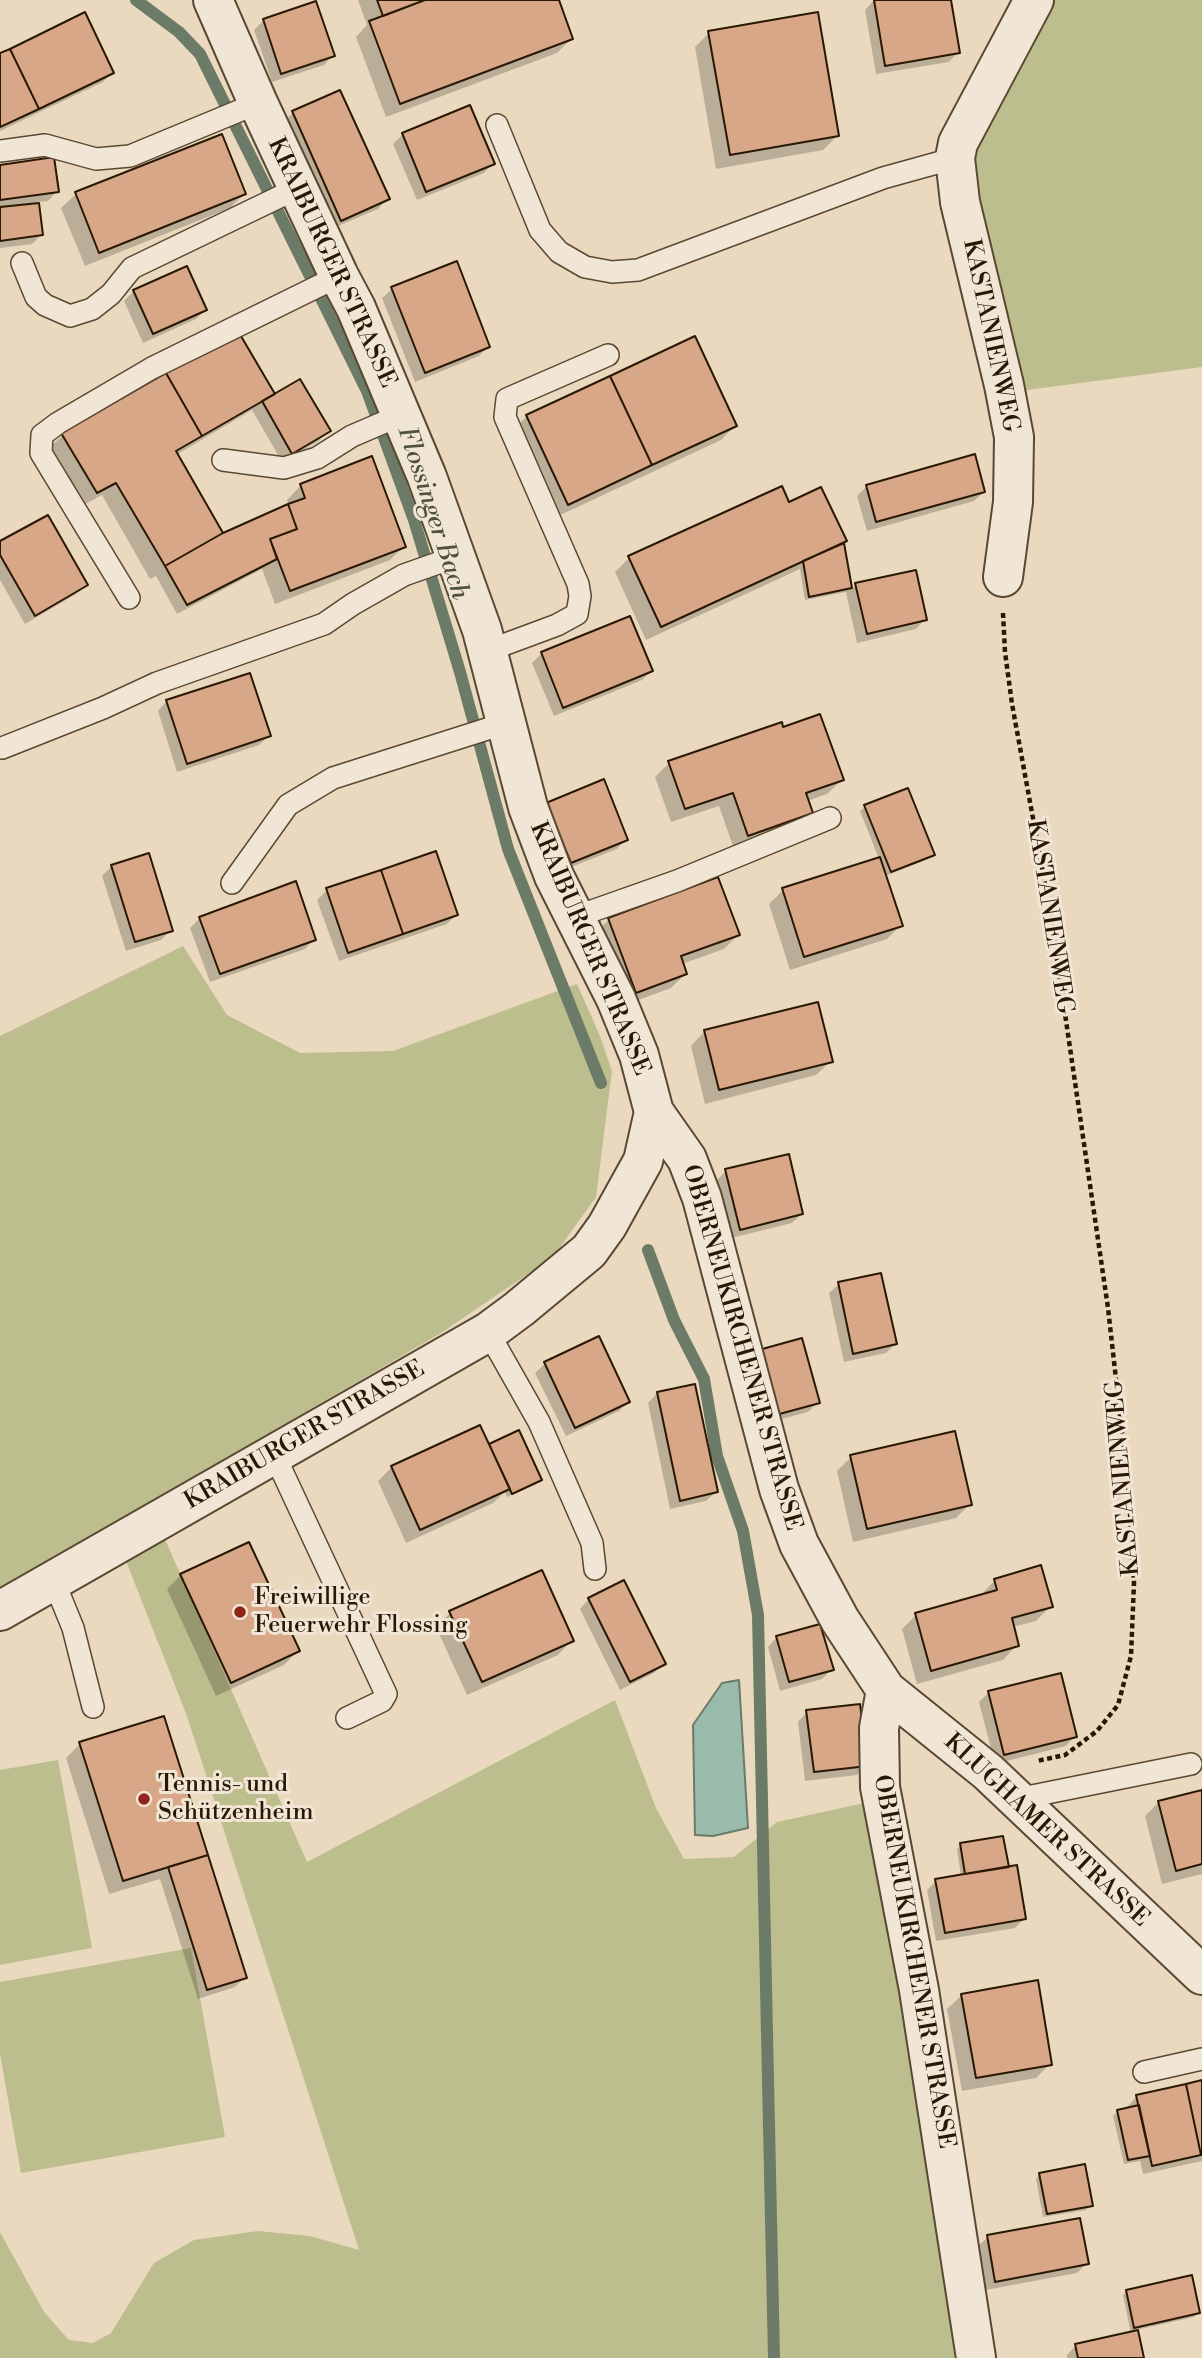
<!DOCTYPE html>
<meta charset="utf-8">
<style>
body{margin:0}
canvas{display:block;background:#ead9be}
</style>
<canvas width="1202" height="2358"></canvas>
<script>
const context = document.querySelector('canvas').getContext('2d');
context.lineJoin = 'round';
function paint(path, color) {
  context.fillStyle = color;
  context.fill(path, 'evenodd');
}
function toPath(rows) {
  const path = new Path2D();
  for (const r of rows) {
    path.moveTo(r[0], r[1]);
    for (let i = 2; i < r.length; i += 2) path.lineTo(r[i], r[i + 1]);
  }
  return path;
}
function trace(path, color, width, dash) {
  context.strokeStyle = color;
  context.lineWidth = width;
  context.lineCap = dash ? 'butt' : 'round';
  context.setLineDash(dash || []);
  context.stroke(path);
}
function drawText(font, color, halo, rows, align = 'center') {
  context.font = font + ' "Libre Bodoni",serif';
  context.lineWidth = 6;
  context.setLineDash([]);
  context.textBaseline = 'middle';
  context.strokeStyle = halo;
  context.fillStyle = color;
  for (const [text, x, y, turn = 0] of rows) {
    context.save();
    context.translate(x, y);
    context.rotate((+turn || 0) * Math.PI / 180);
    context.textAlign = isNaN(turn) ? turn : align;
    if (halo) context.strokeText(text, 0, 0);
    context.fillText(text, 0, 0);
    context.restore();
  }
}
const green = toPath([
 [1046,0,1202,0,1202,367,1019,391,967,153],
 [183,946,227,1015,300,1053,393,1051,577,984,600,1036,612,1071,596,1197,553,1257,441,1333,21,1578,0,1588,0,1036],
 [164,1537,307,1862,615,1700,656,1808,684,1859,734,1857,777,1822,869,1802,958,2358,0,2358,0,2232,44,2312,69,2340,93,2343,111,2333,154,2263,194,2240,258,2231,310,2236,359,2250,187,1716,124,1556],
 [58,1760,92,1948,0,1965,0,1770],
 [191,1948,225,2137,21,2173,0,2054,0,1982]
]);
const water = toPath([
 [739,1680,748,1828,713,1836,695,1835,693,1725,722,1683,739,1680]
]);
const shadow = toPath([
 [358,0,557,0,571,39,557,53,386,117,356,37,367,25],
 [874,0,950,0,958,52,949,62,876,74,865,10],
 [264,20,333,55,324,65,272,82,254,30],
 [709,33,837,136,823,150,716,169,695,47],
 [0,55,112,73,103,82,0,131],
 [340,92,387,199,378,209,331,229,283,122,293,113],
 [403,134,493,163,484,173,417,200,393,144],
 [221,136,244,194,230,208,85,266,61,208,76,194],
 [0,166,57,191,48,201,37,202,41,235,32,244,0,248],
 [392,289,488,347,479,356,415,382,382,298],
 [134,291,205,310,196,319,143,343,124,301],
 [274,396,328,431,319,441,282,462,252,410,176,455,223,535,289,506,287,500,301,485,404,546,390,560,275,604,262,569,177,614,156,576,150,579,102,495,82,506,48,449,63,435],
 [527,416,735,426,721,440,554,518,513,430],
 [867,486,984,492,974,501,867,531,857,496],
 [788,504,845,541,842,543,851,590,856,585,925,619,916,629,857,643,846,592,805,600,800,569,646,640,615,572,629,558],
 [0,543,86,585,76,594,25,624,0,580],
 [542,653,651,671,642,680,554,716,532,663],
 [167,701,269,736,259,745,177,772,158,711],
 [782,729,842,780,827,794,807,801,811,813,797,827,734,849,719,806,671,822,655,777,669,763],
 [907,790,933,855,928,859,885,876,901,925,887,939,790,970,769,904,783,890,879,859,860,811,865,807],
 [537,814,626,839,617,849,561,871],
 [112,866,171,930,161,940,126,951,102,876],
 [327,890,456,915,447,924,339,961,317,900],
 [200,918,314,939,305,949,210,982,190,928],
 [609,919,738,935,724,949,682,964,685,974,671,988,622,1006,595,934],
 [705,1031,831,1061,816,1075,705,1104,691,1046],
 [726,1171,802,1214,792,1223,731,1238,717,1180],
 [839,1284,895,1344,886,1353,844,1362,829,1293],
 [746,1362,818,1402,808,1412,763,1424],
 [545,1364,628,1402,619,1411,566,1436,535,1373],
 [657,1393,716,1492,706,1501,670,1509,648,1403],
 [518,1432,540,1479,536,1484,507,1497,505,1492,493,1503,406,1543,378,1481,392,1467,488,1446],
 [851,1457,970,1504,956,1518,853,1542,837,1471],
 [181,1575,298,1651,284,1665,216,1696,167,1589],
 [995,1580,1051,1606,1036,1621,1012,1627,1017,1645,1003,1660,917,1684,902,1629,916,1615,981,1597,981,1595],
 [589,1599,664,1663,654,1673,620,1690,580,1609],
 [450,1613,572,1640,558,1655,467,1695,436,1627],
 [777,1637,832,1669,822,1679,780,1691,768,1647],
 [988,1693,1075,1736,1066,1746,995,1764,979,1702],
 [807,1712,866,1765,857,1775,805,1781,798,1722],
 [163,1718,245,1977,235,1987,198,1999,160,1879,109,1894,66,1758,80,1744],
 [1202,1791,1202,1874,1162,1884,1145,1816,1159,1802],
 [961,1845,1007,1869,1024,1919,1015,1928,936,1941,927,1890,936,1881,961,1877,957,1849],
 [962,1995,1050,2064,1036,2078,962,2091,947,2009],
 [1202,2082,1202,2161,1143,2174,1140,2161,1124,2164,1113,2116,1117,2112,1128,2109,1128,2106,1137,2096],
 [1040,2174,1091,2205,1086,2210,1043,2217,1036,2179],
 [988,2237,1087,2263,1077,2273,986,2290,978,2246],
 [1127,2291,1198,2313,1194,2317,1136,2330,1142,2358,1067,2358,1067,2355,1076,2345,1131,2334,1123,2295]
]);
const stream = toPath([
 [136,0,179,32,200,54,367,391,414,520,460,672,508,849,601,1083],
 [648,1250,674,1320,704,1379,717,1456,743,1531,758,1615,774,2358]
]);
const building = toPath([
 [377,0,425,0,383,16,377,0],
 [425,0,559,0,573,39,400,104,369,21,425,0],
 [874,0,951,0,960,53,885,66,874,0],
 [316,1,335,56,281,74,263,19,316,1],
 [85,12,114,73,39,109,10,49,85,12],
 [818,12,839,136,730,155,708,31,818,12],
 [10,49,39,109,0,127,0,53,10,49],
 [340,90,390,199,341,221,292,111,340,90],
 [470,105,495,164,426,192,402,133,470,105],
 [222,134,246,194,99,253,75,192,222,134],
 [54,157,59,192,0,200,0,165,54,157],
 [39,203,43,235,0,241,0,207,39,203],
 [457,261,490,347,425,373,391,287,457,261],
 [187,266,207,310,153,334,133,290,187,266],
 [238,331,275,394,202,436,166,373,238,331],
 [695,336,737,426,652,465,610,376,695,336],
 [166,373,202,436,176,451,223,533,165,566,116,483,97,493,61,433,166,373],
 [610,376,652,465,568,505,526,415,610,376],
 [300,379,331,431,292,454,262,401,300,379],
 [975,454,985,492,876,522,866,485,975,454],
 [372,456,406,547,290,591,270,539,297,529,288,504,305,498,300,484,372,456],
 [782,486,789,502,821,487,847,541,661,627,628,556,782,486],
 [288,504,297,529,270,539,277,559,187,605,165,566,223,533,288,504],
 [48,515,88,585,35,616,0,555,0,541,48,515],
 [844,543,852,588,809,597,803,561,844,543],
 [916,570,927,620,867,634,855,583,916,570],
 [630,616,653,671,563,708,541,652,630,616],
 [250,673,271,736,187,764,166,700,250,673],
 [820,714,844,780,806,793,813,813,748,836,733,793,685,809,668,761,782,722,783,727,820,714],
 [604,779,628,840,571,863,546,803,604,779],
 [908,788,935,855,891,872,864,805,908,788],
 [436,851,458,915,403,934,381,870,436,851],
 [149,853,173,931,135,942,111,865,149,853],
 [880,857,903,926,804,957,782,888,880,857],
 [381,870,403,934,348,953,326,888,381,870],
 [718,877,740,935,681,956,687,974,636,993,608,918,718,877],
 [296,881,316,940,220,974,199,917,296,881],
 [818,1002,833,1062,719,1090,704,1030,818,1002],
 [789,1154,803,1214,740,1230,725,1169,789,1154],
 [881,1273,897,1344,853,1354,838,1282,881,1273],
 [599,1336,630,1402,575,1428,544,1362,599,1336],
 [802,1338,820,1403,772,1416,755,1351,802,1338],
 [695,1384,718,1492,680,1501,657,1392,695,1384],
 [480,1425,510,1489,420,1530,391,1466,480,1425],
 [519,1430,542,1480,512,1494,489,1444,519,1430],
 [955,1431,972,1505,867,1529,850,1455,955,1431],
 [249,1542,300,1651,231,1683,180,1574,249,1542],
 [1041,1565,1053,1607,1012,1618,1019,1646,931,1671,915,1613,997,1590,994,1579,1041,1565],
 [542,1570,574,1641,482,1682,449,1611,542,1570],
 [624,1580,666,1664,630,1682,588,1598,624,1580],
 [820,1624,834,1670,789,1682,776,1636,820,1624],
 [1061,1673,1077,1737,1004,1755,988,1691,1061,1673],
 [860,1704,868,1766,814,1772,806,1710,860,1704],
 [164,1716,208,1855,123,1881,79,1742,164,1716],
 [1202,1790,1202,1864,1176,1871,1158,1801,1202,1790],
 [1003,1836,1009,1867,965,1874,960,1843,1003,1836],
 [208,1855,247,1978,207,1990,168,1867,208,1855],
 [1017,1865,1026,1919,945,1933,935,1879,1017,1865],
 [1038,1980,1052,2065,976,2078,961,1994,1038,1980],
 [1202,2080,1202,2155,1201,2155,1186,2084,1202,2080],
 [1186,2084,1201,2155,1152,2166,1136,2095,1186,2084],
 [1139,2105,1150,2156,1128,2160,1117,2110,1139,2105],
 [1085,2164,1093,2206,1047,2214,1039,2173,1085,2164],
 [1080,2218,1089,2264,995,2282,987,2235,1080,2218],
 [1192,2275,1200,2313,1134,2328,1126,2290,1192,2275],
 [1138,2330,1144,2358,1078,2358,1075,2344,1138,2330]
]);
const path = toPath([
 [1003,613,1005,652,1012,704,1050,911,1108,1308,1129,1495,1134,1583,1131,1656,1118,1705,1097,1731,1065,1755,1037,1761]
]);
const service = toPath([
 [497,125,540,230,559,252,585,267,612,272,638,270,883,178,955,158],
 [0,151,45,145,96,159,130,156,258,103],
 [22,263,36,297,45,305,70,316,92,309,111,294,132,268,298,188],
 [223,460,284,468,317,458,352,436,401,415],
 [129,598,41,453,42,435,58,423,152,368,339,276],
 [487,651,557,625,577,614,580,596,578,584,505,417,507,399,608,355],
 [2,748,103,708,157,683,324,624,353,604,404,575,455,557],
 [232,883,288,805,333,778,506,723],
 [575,917,677,881,830,818],
 [488,1332,539,1422,592,1543,595,1569],
 [274,1454,386,1694,382,1701,347,1718],
 [53,1579,73,1628,93,1707],
 [1017,1799,1191,1764],
 [1144,2072,1202,2059]
]);
const minor = toPath([
 [1003,577,1013,502,1014,437,1004,385,960,202,955,158,958,143,1034,0],
 [654,1112,687,1159,702,1198,779,1489,799,1544,840,1620,886,1690,988,1772,1202,1975],
 [0,1611,488,1332,519,1309,589,1251,607,1226,643,1161,654,1112,639,1055,616,999,554,876,528,807,482,630,427,477,356,308,339,276,258,103,213,0],
 [886,1690,879,1728,880,1787,919,1990,976,2358]
]);
const markers = [
 [240,1612,7,"#8f2418"],
 [144,1799,7,"#8f2418"]
];
const streetNames = [
 ["KRAIBURGER STRASSE",331,263,65],
 ["KASTANIENWEG",990,336,78],
 ["KASTANIENWEG",1049,917,81],
 ["KRAIBURGER STRASSE",589,949,67],
 ["OBERNEUKIRCHENER STRASSE",741,1348,74],
 ["KRAIBURGER STRASSE",305,1436,-30],
 ["KASTANIENWEG",1124,1478,-95],
 ["KLUGHAMER STRASSE",1046,1831,43],
 ["OBERNEUKIRCHENER STRASSE",913,1962,80]
];
const poiNames = [
 ["Freiwillige",254,1598],
 ["Feuerwehr Flossing",254,1626],
 ["Tennis- und",158,1785],
 ["Schützenheim",158,1813]
];
const waterNames = [
 ["Flossinger Bach",432,513,72]
];
paint(green, '#bdbe8d');
paint(water, '#99bbac');
trace(water, '#6c7a68', 2);
paint(shadow, '#0003');
trace(stream, '#6c7a68', 12);
paint(building, '#d7a787');
trace(building, '#291803', 2);
trace(service, '#594832', 24);
trace(minor, '#594832', 42);
trace(path, '#291803', 4.5, [5, 3.5]);
trace(service, '#f1e6d5', 21);
trace(minor, '#f1e6d5', 38);
for (const [x, y, r, color] of markers) {
  const dot = new Path2D();
  dot.arc(x, y, r, 0, 2 * Math.PI);
  context.fillStyle = color;
  context.fill(dot);
  trace(dot, '#f1e6d5', 2.5);
}
drawText('24px', '#291803', '#f1e6d5', streetNames);
drawText('24px', '#291803', '#f1e6d5', poiNames, 'left');
drawText('italic 26px', '#50513e', '#f1e6d5', waterNames);
</script>
